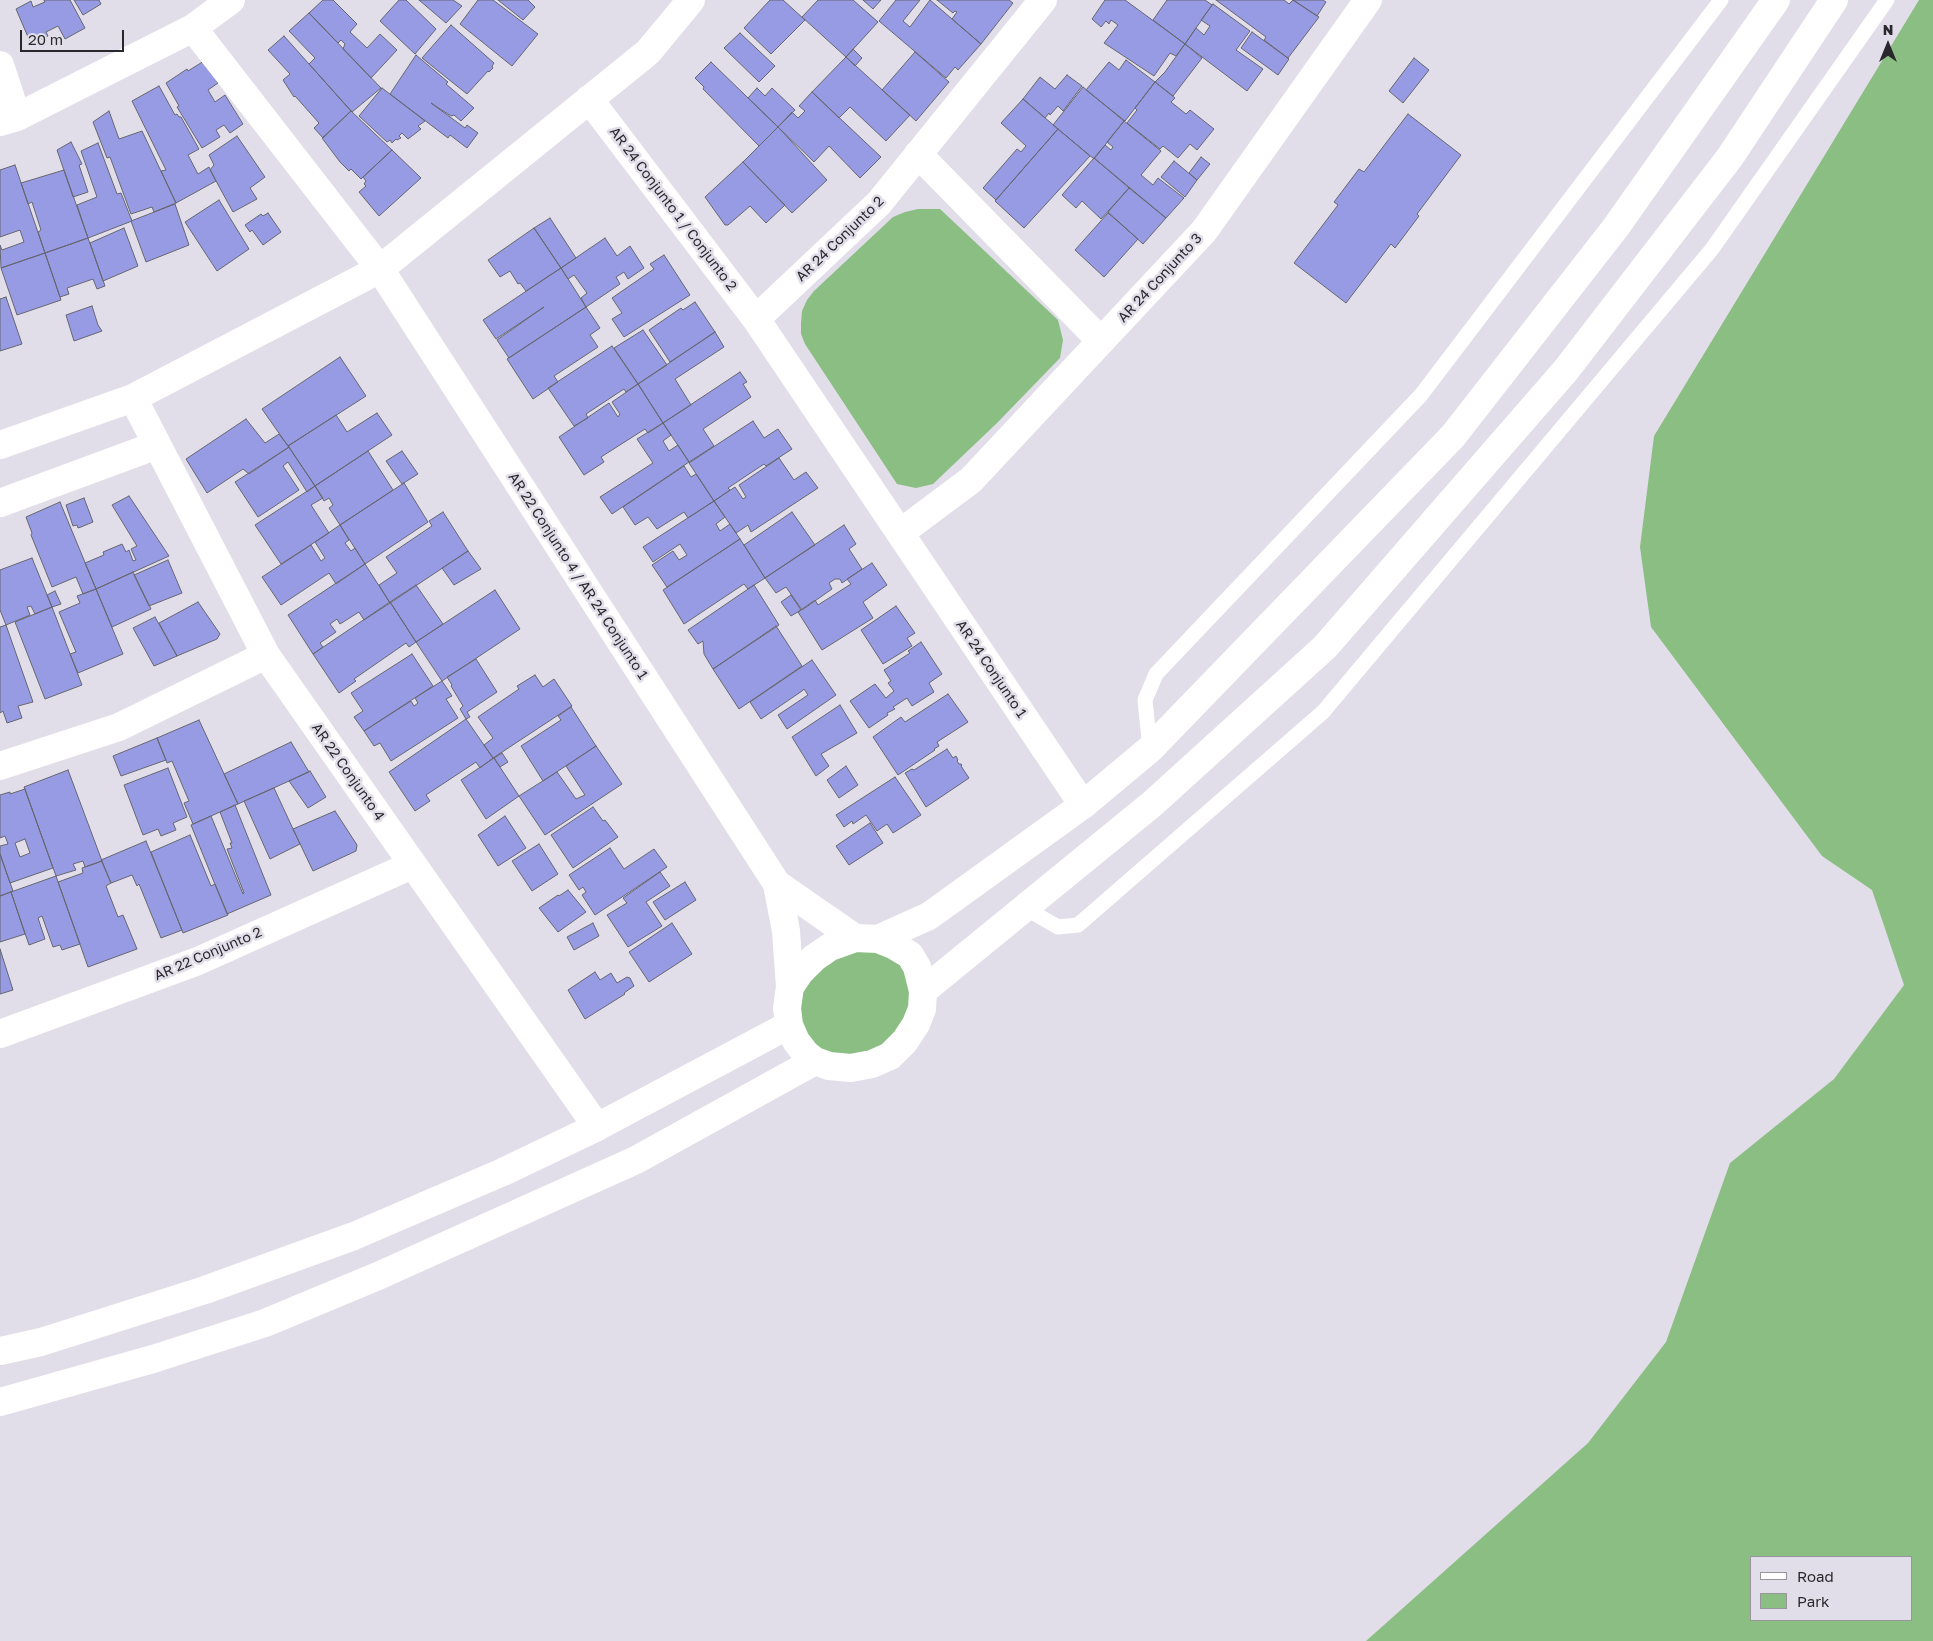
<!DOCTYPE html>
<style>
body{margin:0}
#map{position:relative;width:1933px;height:1641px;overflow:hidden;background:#e2dee9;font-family:"Golos Text",sans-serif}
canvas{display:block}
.legend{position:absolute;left:1750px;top:1556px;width:162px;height:65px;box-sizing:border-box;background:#e2dee9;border:1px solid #98959d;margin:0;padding:6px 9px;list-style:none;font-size:15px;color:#29282c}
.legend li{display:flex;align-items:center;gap:10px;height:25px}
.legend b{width:25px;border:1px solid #98959d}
.north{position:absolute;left:1863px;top:20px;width:50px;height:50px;-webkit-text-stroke:4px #e2dee9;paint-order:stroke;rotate:0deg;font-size:14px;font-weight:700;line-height:20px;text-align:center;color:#29282c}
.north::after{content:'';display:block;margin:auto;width:18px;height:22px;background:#29282c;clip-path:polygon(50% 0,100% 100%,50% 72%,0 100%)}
.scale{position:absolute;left:20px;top:30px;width:104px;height:22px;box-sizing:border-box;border:2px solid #29282c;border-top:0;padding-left:6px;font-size:15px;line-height:18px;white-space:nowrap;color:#29282c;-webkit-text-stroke:4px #e2dee9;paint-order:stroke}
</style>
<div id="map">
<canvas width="1933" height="1641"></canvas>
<ul class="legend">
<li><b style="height:6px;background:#fff"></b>Road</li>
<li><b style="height:14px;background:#8abe82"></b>Park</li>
</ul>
<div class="north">N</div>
<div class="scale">20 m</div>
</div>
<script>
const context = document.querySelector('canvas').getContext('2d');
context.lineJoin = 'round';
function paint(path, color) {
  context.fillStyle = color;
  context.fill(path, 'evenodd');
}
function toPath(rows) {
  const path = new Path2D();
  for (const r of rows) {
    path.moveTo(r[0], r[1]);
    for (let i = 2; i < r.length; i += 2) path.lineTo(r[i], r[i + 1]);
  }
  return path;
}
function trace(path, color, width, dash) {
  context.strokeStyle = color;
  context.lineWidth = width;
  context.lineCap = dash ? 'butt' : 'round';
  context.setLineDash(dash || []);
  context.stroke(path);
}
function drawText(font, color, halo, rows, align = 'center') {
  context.font = font + ' "Golos Text",sans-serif';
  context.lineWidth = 5;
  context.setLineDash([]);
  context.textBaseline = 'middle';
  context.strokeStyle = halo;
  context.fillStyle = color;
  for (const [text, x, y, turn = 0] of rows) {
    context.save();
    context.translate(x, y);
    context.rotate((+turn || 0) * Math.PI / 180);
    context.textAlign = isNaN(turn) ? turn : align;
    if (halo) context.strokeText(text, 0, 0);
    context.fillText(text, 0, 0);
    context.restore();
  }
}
const green = toPath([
 [1919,0,1933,0,1933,1641,1366,1641,1588,1443,1666,1342,1730,1163,1834,1079,1904,985,1872,890,1822,856,1651,627,1640,547,1654,436],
 [1752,1557,1912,1557,1912,1620,1752,1620],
 [918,209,940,209,1058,320,1063,340,1060,358,997,423,933,484,916,488,897,484,805,344,801,334,801,323,802,311,807,300,814,291,893,217,905,212],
 [856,946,904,961,914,1006,885,1049,850,1060,812,1049,795,1008,807,977]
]);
const building = toPath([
 [44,0,70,0,85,28,65,39,58,26,46,32,48,36,31,44,16,9,31,1,33,7,45,2,44,0],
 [74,0,99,0,101,4,83,15,74,0],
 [323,0,333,0,357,24,350,32,367,48,380,34,397,50,371,78,343,49,345,44,341,40,338,43,309,13,323,0],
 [399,0,406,0,436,29,415,54,380,21,399,0],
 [419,0,453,0,462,6,446,23,419,0],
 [478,0,493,0,538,34,512,66,460,24,478,0],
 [498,0,528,0,535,7,523,20,498,0],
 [770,0,783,0,805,20,771,54,744,28,770,0],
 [818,0,853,0,878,22,846,57,802,17,818,0],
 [863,0,881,0,873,9,863,0],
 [896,0,920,0,903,21,910,27,930,0,981,44,958,70,955,67,946,78,879,21,896,0],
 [937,0,1009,0,1013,3,981,44,952,19,957,12,955,11,953,13,937,0],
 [1105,0,1125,0,1185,44,1176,56,1170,53,1154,76,1104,43,1118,25,1111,20,1109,24,1106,21,1101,27,1092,19,1105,0],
 [1167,0,1205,0,1212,5,1185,44,1153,20,1167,0],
 [1216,0,1284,0,1289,4,1293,0,1319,17,1288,58,1264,40,1266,37,1216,0],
 [1293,0,1323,0,1326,2,1317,16,1293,0],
 [1213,4,1250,31,1236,50,1263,69,1247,91,1185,44,1196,28,1204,35,1210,26,1201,20,1213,4],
 [309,13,381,88,352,112,309,64,315,58,289,31,309,13],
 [451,25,494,63,492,66,493,68,489,72,488,71,467,94,422,58,451,25],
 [1252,32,1289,59,1278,75,1241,48,1252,32],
 [740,33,775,66,759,82,724,48,740,33],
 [284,36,351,111,323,138,314,128,319,123,295,96,294,97,283,80,290,74,268,50,284,36],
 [1185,44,1202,58,1173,96,1155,82,1165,72,1185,44],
 [853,49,862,58,855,66,846,57,853,49],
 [915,52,949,82,916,121,882,90,915,52],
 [416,55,448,82,446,84,474,108,461,121,454,115,451,116,431,103,465,128,467,125,478,133,467,148,450,135,448,138,390,94,416,55],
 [846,57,910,115,886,141,850,107,839,118,812,92,846,57],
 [1414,58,1429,70,1403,103,1389,91,1414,58],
 [1126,60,1155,82,1125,121,1086,90,1109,62,1119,70,1126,60],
 [204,61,218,83,208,90,215,102,225,95,243,124,230,133,224,125,216,130,220,137,202,148,177,107,179,106,166,83,187,69,188,71,204,61],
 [711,62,778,127,759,146,703,89,704,87,695,78,711,62],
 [1067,75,1082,86,1063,111,1058,106,1050,115,1049,113,1045,118,1023,99,1040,77,1055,89,1067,75],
 [1155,82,1175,98,1171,102,1186,114,1190,110,1214,129,1197,150,1190,144,1178,158,1163,146,1160,149,1127,123,1137,110,1135,108,1155,82],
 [159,86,175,115,177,114,179,117,181,117,199,149,188,155,198,174,209,167,216,181,176,203,161,171,166,170,132,101,159,86],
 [1083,87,1124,121,1094,159,1053,125,1083,87],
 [382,88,425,121,418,126,421,129,408,139,402,133,399,136,401,138,397,140,396,139,392,143,390,140,387,142,359,116,382,88],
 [757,88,765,96,772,88,795,110,778,127,748,98,757,88],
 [812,92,881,157,860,178,829,146,814,162,778,127,792,112,798,118,805,111,799,106,812,92],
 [1023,99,1058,129,996,200,983,188,1017,149,1021,152,1026,146,1001,123,1023,99],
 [109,111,119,139,142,131,176,203,154,212,152,207,131,214,110,157,107,158,93,122,109,111],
 [351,111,392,150,361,179,351,169,349,171,340,162,322,138,351,111],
 [1408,114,1461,155,1417,214,1419,216,1395,248,1391,244,1346,303,1294,263,1338,205,1334,202,1359,169,1364,172,1408,114],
 [1124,121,1161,151,1141,175,1153,185,1158,178,1184,198,1166,218,1094,158,1105,145,1111,150,1113,147,1107,142,1124,121],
 [778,127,827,180,792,213,743,162,778,127],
 [1058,129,1090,156,1024,228,995,201,1058,129],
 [237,136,265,177,250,188,257,199,233,212,210,170,214,165,209,155,237,136],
 [71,142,82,164,79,165,88,192,73,197,57,150,71,142],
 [98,143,117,194,121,193,132,221,88,238,77,205,97,197,81,151,98,143],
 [392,150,421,178,379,216,359,192,366,186,364,184,366,181,363,177,392,150],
 [1201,157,1210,164,1197,180,1189,173,1201,157],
 [1094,158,1129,188,1101,219,1082,201,1076,208,1062,195,1094,158],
 [1174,161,1197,180,1185,197,1161,177,1174,161],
 [743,162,785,205,766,223,750,206,728,225,725,225,705,197,743,162],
 [15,165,45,253,1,268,0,245,2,250,24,242,20,230,0,237,0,170,15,165],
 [64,170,88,238,45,253,38,232,41,230,32,202,28,204,21,183,64,170],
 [1129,188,1166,218,1143,244,1108,212,1129,188],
 [219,200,249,249,217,271,185,222,219,200],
 [175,204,189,245,146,262,131,221,175,204],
 [268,213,281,232,263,245,252,230,250,232,245,225,261,214,263,216,268,213],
 [1108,213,1138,239,1104,277,1075,250,1108,213],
 [550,218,576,258,561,268,534,228,550,218],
 [124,228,138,266,103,281,90,243,124,228],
 [534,228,561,268,526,291,520,283,518,284,510,271,500,277,488,260,534,228],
 [88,238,105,286,97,289,93,279,67,288,69,294,60,297,45,253,88,238],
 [605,238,617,256,630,246,644,268,628,279,624,272,616,277,620,284,586,307,581,298,587,293,574,275,568,279,561,268,605,238],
 [45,253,61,300,17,315,1,268,45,253],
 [664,255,690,295,624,337,612,319,622,313,612,298,654,269,650,264,664,255],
 [561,268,586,307,509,358,497,340,544,307,496,339,483,320,561,268],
 [6,297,22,344,0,351,0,299,6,297],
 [695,302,715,332,670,362,649,330,681,308,683,310,695,302],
 [92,306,98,325,102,331,74,341,66,315,92,306],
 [586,307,600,328,590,335,598,347,554,376,558,382,533,399,507,359,586,307],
 [643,330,667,365,638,384,614,348,643,330],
 [715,332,724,347,675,379,691,405,663,423,638,384,715,332],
 [612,346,638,384,626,392,624,389,586,414,588,418,574,426,548,388,612,346],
 [340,357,366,396,288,446,262,409,340,357],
 [740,372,747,382,743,384,751,397,703,429,714,446,689,462,663,423,740,372],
 [638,384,663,423,648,433,645,429,601,457,604,462,584,475,559,437,609,403,618,417,620,414,612,402,638,384],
 [377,413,392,435,315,486,288,446,336,415,347,432,377,413],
 [246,419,265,443,279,434,289,447,249,474,243,469,207,493,186,459,246,419],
 [753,421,764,438,778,429,792,449,766,466,764,464,728,488,730,490,714,501,689,463,753,421],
 [663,423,671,435,663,441,669,451,678,445,689,462,612,514,600,497,653,463,637,439,663,423],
 [289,447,315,486,307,492,288,462,283,466,299,490,258,517,235,482,289,447],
 [368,451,393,490,340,525,329,508,333,505,329,498,324,501,315,486,368,451],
 [402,451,418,474,402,484,386,461,402,451],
 [779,458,794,480,806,472,818,488,751,532,748,525,736,533,714,501,735,487,743,499,746,497,739,485,779,458],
 [684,466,691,477,696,474,714,501,688,518,684,512,657,529,648,517,635,525,623,507,684,466],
 [404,483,428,522,365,564,340,525,404,483],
 [315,486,323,498,311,505,329,533,281,564,255,525,315,486],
 [129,496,169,556,96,589,85,563,104,555,103,552,122,544,126,552,129,550,133,561,136,560,131,549,137,546,112,505,129,496],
 [84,498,93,522,81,527,78,528,77,525,73,526,66,505,84,498],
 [714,501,725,517,716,524,720,531,730,524,740,539,667,587,652,565,673,551,679,560,687,555,680,544,653,562,643,547,714,501],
 [60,502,96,589,83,594,76,577,52,587,31,535,32,533,26,517,60,502],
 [443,512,468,551,390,603,379,585,397,573,386,557,432,526,429,521,443,512],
 [792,512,815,545,765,578,744,545,792,512],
 [340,525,349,540,345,543,351,551,355,548,365,564,336,584,329,573,281,605,262,577,311,545,321,561,325,558,315,542,340,525],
 [844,525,856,544,849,549,862,569,842,583,840,579,835,579,829,583,832,589,802,610,786,587,776,593,765,578,844,525],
 [740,539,765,578,748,589,744,584,684,624,663,590,740,539],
 [468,551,481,569,454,585,442,568,468,551],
 [32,558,52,607,35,614,31,606,27,607,30,615,6,625,0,610,0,570,32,558],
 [168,560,182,593,149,606,134,575,168,560],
 [872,563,887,585,863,602,873,618,822,650,798,612,815,600,818,605,851,584,847,579,872,563],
 [365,564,390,603,364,620,359,612,340,624,337,619,330,624,336,632,320,643,323,647,313,654,288,615,365,564],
 [133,572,151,609,112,627,96,589,133,572],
 [416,585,443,624,416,642,390,602,416,585],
 [754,585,779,625,713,669,704,654,703,641,698,644,688,630,754,585],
 [96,589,123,654,78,673,70,654,76,652,59,612,80,603,77,596,96,589],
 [495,590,520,629,442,681,416,642,495,590],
 [55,591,61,604,52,607,47,595,55,591],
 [791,595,801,610,791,616,781,602,791,595],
 [198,602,220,634,217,639,177,656,159,623,198,602],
 [390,602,416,642,409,647,406,643,354,679,356,681,339,693,313,654,390,602],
 [896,606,915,633,907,638,912,646,883,664,861,630,896,606],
 [52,607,82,685,45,699,15,622,52,607],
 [155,617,177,656,154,666,133,628,155,617],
 [6,625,33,702,18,706,22,718,7,723,3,711,0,713,0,627,6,625],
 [776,626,802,666,739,709,713,669,776,626],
 [921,642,942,674,929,683,934,692,912,706,907,698,893,707,895,709,887,713,888,715,869,728,850,701,875,684,886,698,894,691,888,683,891,681,884,670,910,653,908,651,921,642],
 [412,654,433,686,364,731,354,717,363,711,351,693,412,654],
 [476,659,497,692,467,712,470,717,466,719,460,709,463,706,451,686,452,685,447,677,476,659],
 [812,660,836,695,787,729,778,715,808,695,804,689,802,691,761,719,750,702,812,660],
 [535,675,543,687,554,679,572,706,493,758,484,745,493,738,478,717,519,689,517,686,535,675],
 [442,681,452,696,446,699,458,718,391,761,380,743,374,746,364,731,411,701,414,706,418,703,415,698,442,681],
 [948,694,968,722,937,742,939,746,934,749,935,750,898,775,873,737,901,717,905,722,948,694],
 [840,705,857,733,821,754,829,766,816,776,792,737,840,705],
 [571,707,596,746,543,781,521,746,561,720,558,716,571,707],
 [466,719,493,758,480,768,476,762,426,795,430,801,415,811,389,772,466,719],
 [199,720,238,804,193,824,184,803,189,801,172,761,167,763,157,738,199,720],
 [157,738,166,760,121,776,113,756,157,738],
 [291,742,309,772,238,804,224,774,291,742],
 [596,746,622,784,545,835,519,796,557,772,576,799,585,795,566,766,596,746],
 [947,749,953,758,956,756,958,760,957,761,959,764,961,764,962,765,961,766,969,778,926,807,905,773,912,769,914,770,947,749],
 [502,753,508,762,500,767,494,758,502,753],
 [494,758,519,796,486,819,461,780,494,758],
 [846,766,858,785,839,798,827,780,846,766],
 [168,768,187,817,173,823,176,830,161,836,158,829,143,835,124,785,168,768],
 [68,770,102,861,85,867,83,861,73,864,76,870,56,876,24,787,68,770],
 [310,771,326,797,308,808,289,781,310,771],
 [895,777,921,815,893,833,887,824,877,831,866,815,853,824,852,821,844,827,836,815,895,777],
 [274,788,300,844,270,859,244,801,274,788],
 [25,789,53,868,10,883,0,854,0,846,8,844,5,836,0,838,0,795,10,792,10,794,25,789],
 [25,839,30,853,20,857,15,843,25,839],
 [235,805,271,895,227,914,191,825,211,816,243,894,244,893,227,849,232,848,230,843,232,843,220,812,235,805],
 [593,807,603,821,605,820,618,837,573,868,551,835,593,807],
 [335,811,357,845,356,851,313,871,293,829,335,811],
 [505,816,526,848,498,866,478,835,505,816],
 [870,823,883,843,849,865,836,846,870,823],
 [190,835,211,886,215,884,228,915,183,933,151,852,190,835],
 [146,841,182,930,161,938,139,884,137,886,132,875,111,883,101,860,146,841],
 [539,844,558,874,532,891,512,861,539,844],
 [610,848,624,869,654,849,667,867,595,915,582,895,586,892,583,887,579,890,569,875,610,848],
 [0,854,13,891,0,896,0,854],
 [102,861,111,883,106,886,118,917,123,915,137,949,88,967,58,882,83,873,82,868,102,861],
 [660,872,670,886,646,902,662,926,628,947,607,915,627,903,623,898,660,872],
 [56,876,80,944,62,950,60,945,53,947,42,916,38,918,45,939,29,945,11,892,56,876],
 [685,882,696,900,665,920,653,902,685,882],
 [568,890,586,912,558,932,539,908,558,895,559,896,568,890],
 [11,892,25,934,0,942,0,896,11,892],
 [593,923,599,936,574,950,567,937,593,923],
 [672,923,692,954,649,982,629,952,672,923],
 [0,949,13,990,0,994,0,949],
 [595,972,600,980,611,973,617,983,627,977,630,978,634,986,624,993,625,994,585,1019,568,990,595,972]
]);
const service = toPath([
 [1150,749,1145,700,1156,674,1421,395,1721,0],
 [1025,908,1058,927,1078,925,1323,712,1712,249,1887,0]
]);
const minor = toPath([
 [193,28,380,269,777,884,786,931,790,987],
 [0,65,17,117],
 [589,99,756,319,1083,805],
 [0,122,17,117,193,28,231,0],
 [918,154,1101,341],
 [756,319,879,203,1043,0],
 [133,398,266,655,597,1127],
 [0,445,133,398,380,269,648,52,691,0],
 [0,503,157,445],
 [900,533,971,480,1204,231,1368,0],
 [0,766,119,727,266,655],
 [777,884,855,938],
 [0,1034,198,961,412,865]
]);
const tertiary = toPath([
 [855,938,878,939,893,945,910,955,917,967,923,991,922,1009,916,1024,905,1041,890,1056,872,1064,851,1068,829,1066,815,1061,806,1054,796,1041,789,1025,787,1008,790,987,800,972,814,958,830,947,855,938],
 [878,939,929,916,1083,805,1150,749,1453,436,1616,227,1776,0],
 [923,991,1152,804,1325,647,1566,370,1730,157,1834,0],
 [0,1351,41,1342,205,1290,354,1236,503,1172,597,1127,789,1025],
 [0,1402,153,1359,265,1323,378,1276,636,1160,815,1061]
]);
const streetNames = [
 ["AR 24 Conjunto 1 / Conjunto 2",673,209,53],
 ["AR 24 Conjunto 2",840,239,-44],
 ["AR 24 Conjunto 3",1160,278,-47],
 ["AR 22 Conjunto 4 / AR 24 Conjunto 1",578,576,57],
 ["AR 24 Conjunto 1",991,669,56],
 ["AR 22 Conjunto 4",348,772,55],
 ["AR 22 Conjunto 2",208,954,-23]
];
paint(green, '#8abe82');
paint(building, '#979be4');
trace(building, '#656670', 1);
trace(service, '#fff', 15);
trace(minor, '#fff', 28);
trace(tertiary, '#fff', 28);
drawText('14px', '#29282c', '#e2dee9', streetNames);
</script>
